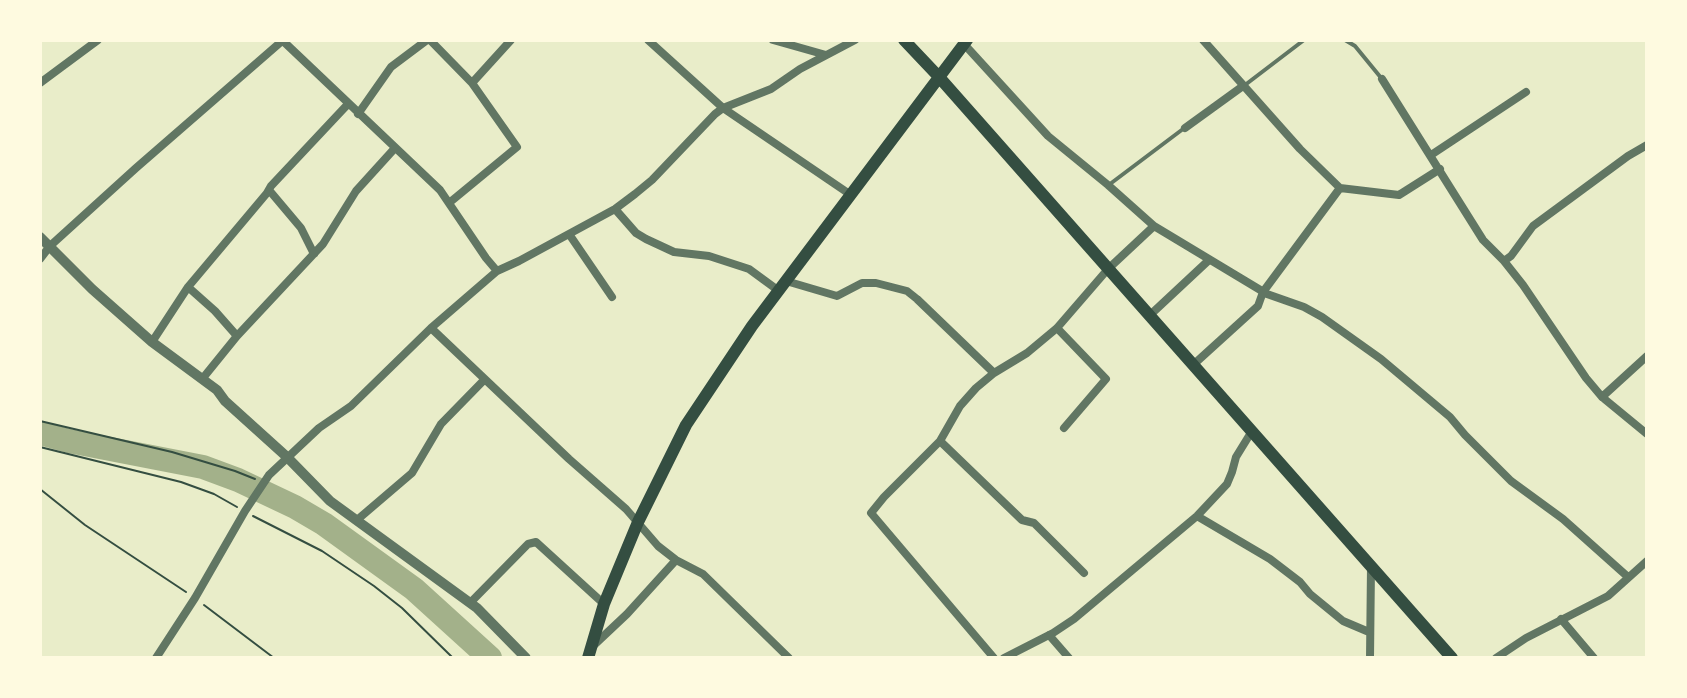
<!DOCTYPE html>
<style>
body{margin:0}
#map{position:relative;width:1687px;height:698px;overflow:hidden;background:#e9edc9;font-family:"PT Sans Narrow",sans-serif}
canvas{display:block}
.frame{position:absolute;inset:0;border:42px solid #fefae0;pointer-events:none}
</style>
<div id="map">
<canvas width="1687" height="698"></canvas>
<div class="frame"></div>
</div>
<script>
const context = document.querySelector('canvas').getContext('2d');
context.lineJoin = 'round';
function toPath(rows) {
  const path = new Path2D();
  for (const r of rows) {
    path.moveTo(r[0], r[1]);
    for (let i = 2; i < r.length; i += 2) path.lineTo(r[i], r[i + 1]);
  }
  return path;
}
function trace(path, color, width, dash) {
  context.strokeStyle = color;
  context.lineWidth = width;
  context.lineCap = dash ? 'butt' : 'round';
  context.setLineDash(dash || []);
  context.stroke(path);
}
const river = toPath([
 [40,433,69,441,203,467,238,480,295,507,324,524,414,589,490,658]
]);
const path = toPath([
 [40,421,172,452,235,471,255,479],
 [40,447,181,482,214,494,237,507],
 [40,489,85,525,186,592],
 [253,516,322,551,374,586,402,608,453,658],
 [204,605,274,658]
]);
const service = toPath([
 [1345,40,1355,46,1382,79],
 [1245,85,1304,40],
 [1110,184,1183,129]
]);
const minor = toPath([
 [282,40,440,190,486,258,497,271],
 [430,40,472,83,517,147,449,203],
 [648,40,723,108,851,195],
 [773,40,826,55],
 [1203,40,1300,149,1340,188,1399,195,1440,169],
 [964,44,1048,136,1108,185,1154,226,1267,294,1304,307,1322,317,1381,359,1450,417,1465,435,1511,481,1563,519,1628,577],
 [1382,79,1483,240,1504,261,1523,285,1586,378,1602,397,1647,434],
 [40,83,98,40],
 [472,83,511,40],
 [358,114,391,67,427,40],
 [1185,128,1243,86],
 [1431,155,1526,92],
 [269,190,301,228,314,254],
 [615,209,636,233,646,239,674,252,709,256,749,269,779,291],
 [569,234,612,297],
 [40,259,50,246,136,168,282,41],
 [1504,261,1511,256,1533,226,1628,156,1647,145],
 [786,281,837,296,862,283,876,283,907,291,917,299,994,373],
 [188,287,215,311,237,336],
 [1149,316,1209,260],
 [431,328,569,459,626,509,658,546,676,560,703,574,789,658],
 [1057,328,1106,379,1064,428],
 [152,342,188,287,267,193,271,186,348,104],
 [1193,365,1258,306,1263,292,1340,188],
 [203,378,237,336,323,244,356,191,395,148],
 [1602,397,1647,356],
 [940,441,1022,520,1034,523,1084,573],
 [1197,516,1270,559,1300,582,1310,594,1343,621,1369,632],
 [357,520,412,473,441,424,485,379],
 [470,603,528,544,536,542,604,604],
 [1561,619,1594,658],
 [1049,635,1069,658],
 [593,646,627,614,676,560],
 [156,658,195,598,245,511,269,475,319,428,351,406,431,328,497,271,519,261,615,209,635,194,652,180,715,114,723,108,771,89,800,69,855,40],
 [994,658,871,513,884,497,940,441,960,406,976,388,994,373,1027,353,1057,328,1108,269,1154,226],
 [1004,658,1053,633,1074,619,1197,516,1227,484,1232,472,1236,457,1252,431],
 [1370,658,1371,567],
 [1496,658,1526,638,1608,596,1647,561]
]);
const tertiary = toPath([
 [40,237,92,289,152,342,217,390,225,401,287,457,330,501,477,608,526,658]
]);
const primary = toPath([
 [904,40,939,77,1452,658],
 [588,658,604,604,638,522,686,425,752,326,967,40]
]);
trace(river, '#a3b18a', 24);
trace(path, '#344e41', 2);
trace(service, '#617663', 4);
trace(minor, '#617663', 8);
trace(tertiary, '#617663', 10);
trace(primary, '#344e41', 12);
</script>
